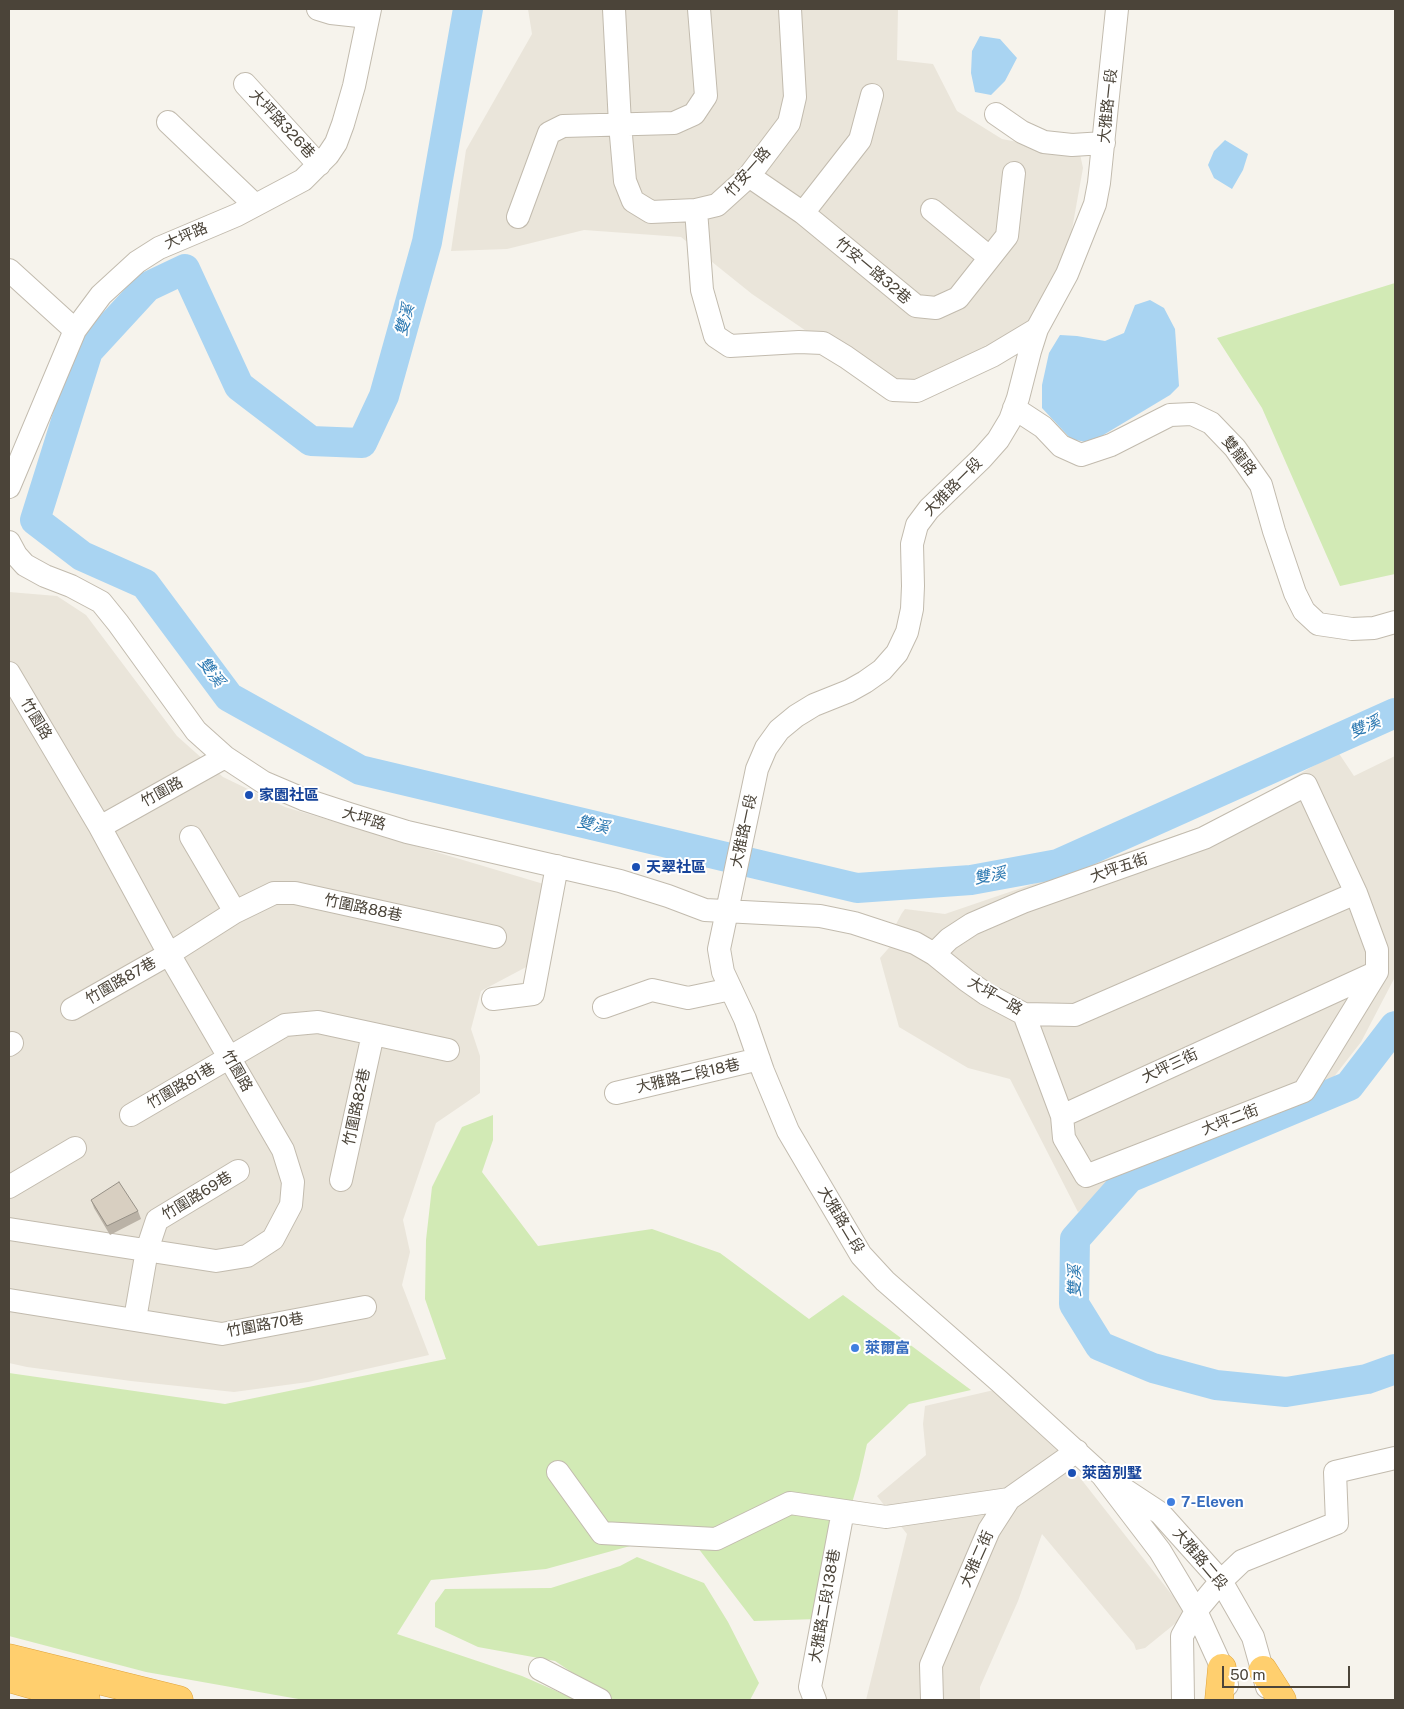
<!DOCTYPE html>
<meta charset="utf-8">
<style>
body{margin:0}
#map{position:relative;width:1404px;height:1709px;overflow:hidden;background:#f6f3ec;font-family:"Public Sans",sans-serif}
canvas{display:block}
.frame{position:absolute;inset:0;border:10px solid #4b4439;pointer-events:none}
.scale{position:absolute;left:1222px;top:1666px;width:128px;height:22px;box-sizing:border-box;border:2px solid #4b4439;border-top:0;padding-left:6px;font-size:15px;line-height:18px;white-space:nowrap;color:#4b4439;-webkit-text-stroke:4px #fff;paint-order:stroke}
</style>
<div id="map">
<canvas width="1404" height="1709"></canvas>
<div class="frame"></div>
<div class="scale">50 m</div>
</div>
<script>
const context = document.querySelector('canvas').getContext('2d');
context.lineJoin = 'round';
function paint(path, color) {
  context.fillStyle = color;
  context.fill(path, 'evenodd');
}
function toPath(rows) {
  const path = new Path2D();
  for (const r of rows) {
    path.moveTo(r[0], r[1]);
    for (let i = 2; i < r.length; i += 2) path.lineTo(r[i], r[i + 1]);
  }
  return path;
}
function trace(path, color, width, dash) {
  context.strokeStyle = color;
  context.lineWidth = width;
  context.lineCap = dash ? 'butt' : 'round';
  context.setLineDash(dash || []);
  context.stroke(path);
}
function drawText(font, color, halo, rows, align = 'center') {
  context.font = font + ' "Public Sans","Noto Sans TC",sans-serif';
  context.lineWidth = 4;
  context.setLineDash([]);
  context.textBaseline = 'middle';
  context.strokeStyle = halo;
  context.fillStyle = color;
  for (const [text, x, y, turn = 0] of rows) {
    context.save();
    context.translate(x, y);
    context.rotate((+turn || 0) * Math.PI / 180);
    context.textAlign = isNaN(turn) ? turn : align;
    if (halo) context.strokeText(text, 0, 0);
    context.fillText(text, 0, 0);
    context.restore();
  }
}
const residential = toPath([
 [528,9,898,9,897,60,933,64,957,111,1002,139,1080,154,1083,168,1069,246,1052,289,1006,358,944,390,881,382,752,294,681,237,584,230,507,249,451,251,466,150,532,34],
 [9,592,57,596,86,615,177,736,223,777,285,807,547,885,530,965,481,991,471,1029,480,1056,480,1093,436,1123,403,1220,410,1252,402,1285,429,1355,308,1382,234,1392,131,1381,27,1367,9,1363],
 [1338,752,1354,776,1395,756,1395,977,1361,1042,1312,1105,1133,1166,1078,1212,1010,1079,968,1068,899,1027,880,958,901,934,895,926,902,913,905,909,945,914,1197,828,1257,798],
 [994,1390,1059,1451,1187,1614,1145,1648,1136,1650,1134,1644,1042,1534,1018,1601,980,1687,980,1700,866,1700,907,1534,877,1496,926,1455,923,1424,925,1406]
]);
const green = toPath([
 [1395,283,1395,574,1340,586,1262,408,1217,338],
 [493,1115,493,1140,482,1172,538,1246,652,1229,720,1253,809,1319,843,1295,971,1390,909,1404,867,1444,859,1479,818,1619,754,1621,685,1531,546,1569,431,1580,397,1634,522,1676,577,1700,304,1700,146,1672,9,1636,9,1373,225,1404,446,1359,425,1299,426,1240,432,1187,462,1127],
 [637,1557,704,1583,728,1622,759,1683,750,1700,613,1700,555,1661,478,1647,435,1627,435,1603,445,1589,551,1588,620,1566]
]);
const water = toPath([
 [980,36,1000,39,1017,58,1005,81,991,95,975,92,971,73,972,51],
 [1225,140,1248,154,1243,170,1232,189,1214,178,1208,165,1214,151],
 [1150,300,1164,308,1175,329,1179,386,1170,395,1090,443,1071,439,1042,408,1042,385,1049,353,1060,335,1077,336,1105,341,1124,333,1135,305]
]);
const river = toPath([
 [468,9,427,242,384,396,362,443,311,441,239,386,185,269,147,287,88,351,35,520,82,556,145,584,229,697,360,770,857,888,971,880,1058,864,1395,713],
 [1395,1026,1349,1086,1129,1178,1075,1239,1074,1304,1100,1346,1153,1368,1216,1385,1286,1392,1367,1379,1395,1369]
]);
const minor = toPath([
 [318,9,331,13,368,17],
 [614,9,620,124,625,181,633,201,651,212,696,210,717,205,749,176,789,123,795,97,790,9],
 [1117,9,1099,183,1095,204,1067,274,1037,329,1030,351,1018,398,1010,420,998,440,982,458,929,509,917,525,912,544,913,586,912,609,907,632,897,653,882,670,865,682,849,691,814,705,796,716,779,730,766,748,757,769,719,949,723,972,745,1019,763,1071,788,1131,861,1255,885,1281,999,1381,1102,1475,1160,1551,1196,1611,1222,1668,1227,1685],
 [245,84,319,165],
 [996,114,1022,132,1044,142,1072,145,1104,143],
 [168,122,255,205],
 [749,176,803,213,916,306,936,308,958,298,1007,236,1014,173],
 [696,210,702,290,715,336,730,346,799,342,823,343,846,357,893,390,917,391,992,356,1037,329],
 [932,210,989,257],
 [803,213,860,140,872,95],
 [518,217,549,133,563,126,674,123,694,114,706,96,699,9],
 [9,270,75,330],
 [1014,408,1043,427,1061,446,1081,455,1111,445,1170,415,1192,414,1211,423,1235,448,1261,485,1274,531,1295,593,1304,611,1318,624,1352,629,1374,628,1395,622],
 [9,487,75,330,101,295,137,262,159,248,237,215,303,180,328,155,336,143,343,124,354,86,370,9],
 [9,542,16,555,25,565,45,576,71,586,101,602,118,623,196,731,225,757,263,782,303,799,349,814,407,832,620,881,668,896,705,910,820,916,854,923,915,943,934,954,966,980,986,994,1024,1014,1075,1015,1356,893,1377,950,1377,972],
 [9,673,100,827,169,954,283,1150,293,1182,291,1205,273,1239,247,1256,216,1261,9,1229],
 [100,827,225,757],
 [191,837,235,912],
 [934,954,949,939,972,924,1023,902,1204,838,1306,785,1356,893],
 [493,999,533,994,557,866],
 [604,1007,652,990,688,998,731,989],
 [72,1009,169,954,235,912,274,893,295,893,495,937],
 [1024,1014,1062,1116,1377,972],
 [9,1045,12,1043],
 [616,1093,759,1059],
 [131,1115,285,1025,318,1022,448,1050],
 [1062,1116,1064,1138,1086,1176,1304,1091,1377,972],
 [341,1180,373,1034],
 [9,1187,75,1148],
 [9,1300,222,1334,365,1307],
 [135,1319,147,1250,157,1220,238,1171],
 [558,1472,602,1533,716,1539,790,1503,886,1517,1009,1499],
 [1116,1484,1160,1513,1221,1581,1253,1637,1267,1687],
 [540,1669,600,1700],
 [815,1700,810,1687,843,1511],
 [932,1700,931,1665,989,1530,1009,1499,1077,1451],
 [1183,1700,1182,1636,1196,1611,1221,1581,1242,1561,1337,1523,1335,1472,1395,1458]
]);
const highway = toPath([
 [9,1658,179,1700],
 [1263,1670,1282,1700],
 [9,1678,86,1700],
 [1219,1700,1222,1668]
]);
const wall = toPath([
 [91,1200,138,1211,141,1219,110,1235,94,1208]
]);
const building = toPath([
 [119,1182,138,1211,107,1226,91,1200,119,1182]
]);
const markers = [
 [249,795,5,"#1a4fb4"],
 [636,867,5,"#1a4fb4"],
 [855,1348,5,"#3f7fe0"],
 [1072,1473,5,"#1a4fb4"],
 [1171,1502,5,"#3f7fe0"]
];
const streetNames = [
 ["大雅路一段",1108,106,-84],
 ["大坪路326巷",282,124,47],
 ["竹安一路",748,172,-49],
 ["大坪路",186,236,-23],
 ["竹安一路32巷",873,271,40],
 ["雙龍路",1239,456,52],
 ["大雅路一段",953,487,-45],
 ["竹園路",36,719,59],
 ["竹圍路",162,792,-29],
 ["大坪路",364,819,17],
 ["大雅路一段",744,831,-78],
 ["大坪五街",1119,868,-19],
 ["竹圍路88巷",363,908,12],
 ["竹圍路87巷",121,981,-30],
 ["大坪一路",995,996,30],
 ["大坪三街",1170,1066,-25],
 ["竹園路",237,1071,60],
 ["大雅路二段18巷",688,1076,-13],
 ["竹圍路81巷",181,1086,-30],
 ["竹圍路82巷",357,1107,-78],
 ["大坪二街",1230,1120,-21],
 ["竹圍路69巷",197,1196,-31],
 ["大雅路二段",841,1220,59],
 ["竹圍路70巷",265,1325,-10],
 ["大雅二街",977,1559,-66],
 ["大雅路二段",1200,1559,50],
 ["大雅路二段138巷",825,1606,-80]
];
const transitNames = [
 ["家園社區",259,795],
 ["天翠社區",646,867],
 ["萊茵別墅",1082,1473]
];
const shopNames = [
 ["萊爾富",865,1348],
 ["7-Eleven",1181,1502]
];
const waterNames = [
 ["雙溪",405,320,-75],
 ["雙溪",211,672,53],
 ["雙溪",1365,727,-24],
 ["雙溪",593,825,13],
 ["雙溪",990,876,-10],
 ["雙溪",1075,1281,-90]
];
paint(residential, '#eae5da');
paint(green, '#d2eab5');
paint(water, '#a9d4f2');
trace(river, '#a9d4f2', 30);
trace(minor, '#c2bbae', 24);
trace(highway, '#e0a43c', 29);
trace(minor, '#fff', 22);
trace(highway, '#ffcf6e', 28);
paint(wall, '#bab2a6');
paint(building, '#d8cfc1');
trace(building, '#979187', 1);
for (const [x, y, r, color] of markers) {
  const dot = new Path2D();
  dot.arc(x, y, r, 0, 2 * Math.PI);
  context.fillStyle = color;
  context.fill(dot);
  trace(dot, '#fff', 2);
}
drawText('15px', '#4b4439', '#fff', streetNames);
drawText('bold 15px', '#164399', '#fff', transitNames, 'left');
drawText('bold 15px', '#366cbe', '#fff', shopNames, 'left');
drawText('italic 16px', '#2e7ab2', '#fff', waterNames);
</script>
